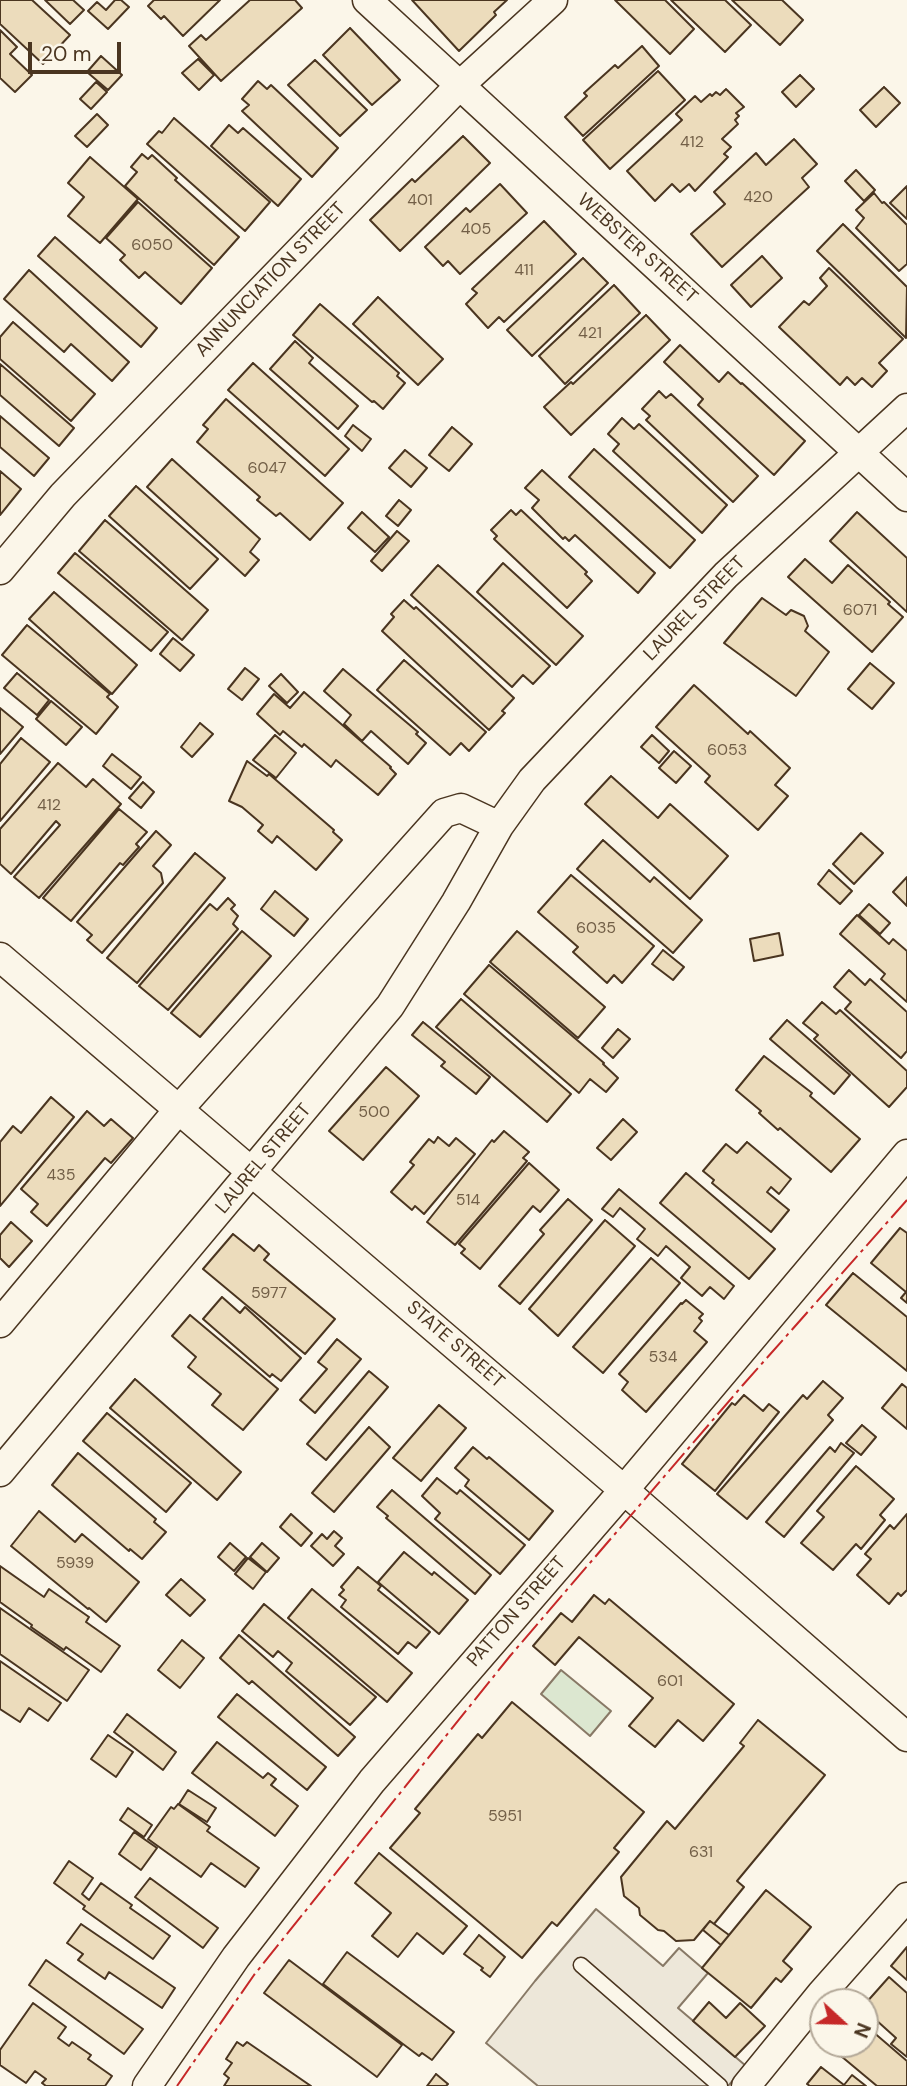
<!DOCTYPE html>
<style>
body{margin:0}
#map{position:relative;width:907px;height:2086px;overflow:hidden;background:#fbf6e9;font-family:"DM Sans",sans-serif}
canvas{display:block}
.north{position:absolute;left:809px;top:1988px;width:70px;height:70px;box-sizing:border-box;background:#fbf6e9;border:2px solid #b4a999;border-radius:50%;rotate:112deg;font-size:19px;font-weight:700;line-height:28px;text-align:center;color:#4a3520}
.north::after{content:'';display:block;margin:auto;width:24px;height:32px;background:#c62828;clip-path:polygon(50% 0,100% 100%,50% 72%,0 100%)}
.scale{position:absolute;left:28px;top:42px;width:93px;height:32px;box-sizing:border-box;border:4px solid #4a3520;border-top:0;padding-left:9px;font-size:21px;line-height:24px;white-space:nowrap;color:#4a3520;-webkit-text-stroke:5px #fbf6e9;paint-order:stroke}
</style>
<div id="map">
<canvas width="907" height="2086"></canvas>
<div class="north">N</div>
<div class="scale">20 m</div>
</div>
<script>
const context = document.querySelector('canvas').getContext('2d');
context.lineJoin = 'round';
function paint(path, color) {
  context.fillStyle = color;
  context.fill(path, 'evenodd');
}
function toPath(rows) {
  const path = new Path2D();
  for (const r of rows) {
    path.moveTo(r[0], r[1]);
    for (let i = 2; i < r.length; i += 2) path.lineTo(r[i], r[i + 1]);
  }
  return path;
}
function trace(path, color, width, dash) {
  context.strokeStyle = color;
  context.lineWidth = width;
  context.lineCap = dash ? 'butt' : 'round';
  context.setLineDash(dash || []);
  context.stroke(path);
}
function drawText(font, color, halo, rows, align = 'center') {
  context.font = font + ' "DM Sans",sans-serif';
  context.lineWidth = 5;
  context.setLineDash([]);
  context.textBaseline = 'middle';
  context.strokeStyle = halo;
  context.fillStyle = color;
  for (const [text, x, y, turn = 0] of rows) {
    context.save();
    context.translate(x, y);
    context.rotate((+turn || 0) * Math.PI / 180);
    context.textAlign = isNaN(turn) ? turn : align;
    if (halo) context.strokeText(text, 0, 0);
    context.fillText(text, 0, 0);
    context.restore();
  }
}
const green = toPath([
 [561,1670,611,1711,590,1736,541,1694,561,1670]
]);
const parking = toPath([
 [596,1909,663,1966,679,1948,708,1973,678,2008,746,2066,728,2086,538,2086,486,2043,535,1981,596,1909]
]);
const building = toPath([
 [0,0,32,0,70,35,43,64,0,24,0,0],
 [45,0,73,0,84,10,70,24,45,0],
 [115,0,121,0,129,7,108,29,88,11,97,2,106,10,115,0],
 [154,0,220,0,183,36,164,16,161,19,148,6,154,0],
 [250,0,295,0,302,8,221,81,189,46,201,35,206,40,250,0],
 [412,0,507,0,494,12,496,15,459,51,412,0],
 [615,0,665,0,694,29,670,54,615,0],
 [671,0,725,0,751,25,725,52,671,0],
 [732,0,782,0,803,20,780,45,732,0],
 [350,28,400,80,372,105,323,55,350,28],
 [0,30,17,47,10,54,32,75,15,92,0,78,0,30],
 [642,46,659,66,583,136,565,117,587,96,584,93,615,65,618,68,642,46],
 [101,56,122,75,108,90,87,72,101,56],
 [198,59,214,75,199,90,182,73,198,59],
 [315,60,367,110,340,136,288,85,315,60],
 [658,71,685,100,610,169,583,140,658,71],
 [800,75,814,89,796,107,782,92,800,75],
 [258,81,267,89,271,85,338,148,312,177,242,111,249,105,242,99,258,81],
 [96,82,107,92,91,109,80,99,96,82],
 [884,87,900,103,876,127,860,110,884,87],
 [726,89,744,107,736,113,739,116,735,120,738,124,722,139,731,147,724,154,728,157,695,191,689,184,680,192,672,184,655,201,627,171,682,120,676,114,695,96,701,102,710,94,712,96,716,92,720,95,726,89],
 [97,114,108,125,87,147,75,136,97,114],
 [174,118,270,202,245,231,147,144,159,131,162,133,174,118],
 [229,125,238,133,243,128,301,179,278,206,211,146,229,125],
 [463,136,490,163,400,251,370,220,412,179,415,182,463,136],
 [794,139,817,164,802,178,809,187,722,267,691,234,725,204,714,192,756,153,766,165,794,139],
 [142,154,148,159,152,155,177,178,175,180,239,237,214,265,125,186,137,172,131,167,142,154],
 [90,157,138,199,100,243,68,216,84,197,68,183,90,157],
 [856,170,875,190,864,201,845,181,856,170],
 [500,184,527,213,460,274,448,261,443,266,425,247,466,208,470,212,500,184],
 [907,186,907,219,890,203,907,186],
 [874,193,882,203,884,202,907,225,907,264,899,271,856,228,864,218,856,210,874,193],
 [138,202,212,268,181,304,145,272,139,278,120,260,125,255,106,238,138,202],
 [544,221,576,254,504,322,499,317,488,328,466,304,477,293,472,289,544,221],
 [843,224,907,287,906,338,817,251,843,224],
 [55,237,157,328,141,347,38,256,55,237],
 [762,256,782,278,751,307,731,285,762,256],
 [583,258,608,283,532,356,507,330,583,258],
 [829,268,903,339,879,363,887,371,872,387,862,378,855,385,847,377,840,385,779,327,804,301,809,305,827,286,820,278,829,268],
 [29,270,129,362,112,381,71,344,64,352,4,299,29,270],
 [614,285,640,313,565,384,539,356,614,285],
 [378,297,443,359,418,385,353,324,378,297],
 [320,304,399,373,397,376,405,383,383,409,374,401,372,402,293,335,320,304],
 [646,315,670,340,571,435,544,407,571,382,573,384,646,315],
 [13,322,95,394,71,421,0,359,0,337,13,322],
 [295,341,313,358,309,363,358,406,338,429,270,369,295,341],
 [680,345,719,382,728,372,741,384,742,383,805,441,774,475,698,405,703,399,664,362,680,345],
 [253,363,349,449,325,476,228,390,253,363],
 [0,364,74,428,59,446,0,395,0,364],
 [659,391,666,398,671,394,758,476,733,502,646,420,650,416,642,409,659,391],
 [226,399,343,503,310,540,280,513,276,516,257,500,260,497,197,442,208,429,203,425,226,399],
 [0,416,49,458,34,476,0,447,0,416],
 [622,418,634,429,639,424,727,505,702,533,613,451,619,444,608,434,622,418],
 [353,425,371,439,362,451,345,436,353,425],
 [452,427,472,444,449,471,429,455,452,427],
 [594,449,695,540,670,568,569,477,594,449],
 [405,450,427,468,411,487,389,468,405,450],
 [172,459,260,539,250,552,259,560,245,576,147,487,172,459],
 [542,470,655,573,638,593,575,535,569,541,565,537,563,539,532,508,539,500,525,488,542,470],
 [0,471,21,489,0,515,0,471],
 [136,486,218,559,190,589,109,516,136,486],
 [399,500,411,510,398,526,386,516,399,500],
 [511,510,516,515,521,510,587,572,585,574,592,581,567,608,494,539,497,536,491,530,511,510],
 [362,512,389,537,375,552,348,528,362,512],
 [857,512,907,558,907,612,830,541,857,512],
 [105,520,208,610,182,640,79,551,105,520],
 [397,531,409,541,382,571,371,561,397,531],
 [75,553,168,632,151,651,58,573,75,553],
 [805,559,832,583,848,565,890,602,888,604,903,617,872,652,788,577,805,559],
 [503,563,583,636,556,665,477,592,503,563],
 [438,565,550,666,533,684,523,675,512,687,411,595,438,565],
 [54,592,137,665,112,694,29,619,54,592],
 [762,598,786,615,791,610,804,616,808,626,805,631,829,652,796,696,724,643,762,598],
 [404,600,414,609,416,607,514,698,502,711,505,713,489,730,382,631,394,617,391,614,404,600],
 [27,625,110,694,107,697,118,707,96,734,2,655,27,625],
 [173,638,194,655,180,671,160,654,173,638],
 [404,660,486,732,469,751,461,743,450,755,377,690,404,660],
 [870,663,894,683,872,709,848,689,870,663],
 [245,668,259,679,242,700,228,689,245,668],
 [343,669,418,732,416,734,426,743,408,764,371,731,362,741,344,724,351,715,324,691,343,669],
 [17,673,49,700,37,715,4,688,17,673],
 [281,674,298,692,287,703,269,686,281,674],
 [694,685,748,734,750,731,790,768,775,785,788,796,758,830,705,782,710,776,656,727,694,685],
 [304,692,391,767,390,768,396,774,378,795,336,760,331,767,304,744,302,747,283,731,280,735,257,714,274,694,290,708,304,692],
 [51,701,82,727,66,745,36,719,51,701],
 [0,708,23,727,0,754,0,708],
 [200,723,213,734,192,757,181,747,200,723],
 [275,735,296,753,276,778,253,760,275,735],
 [652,735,669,751,659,763,641,747,652,735],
 [21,738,50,762,0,821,0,764,21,738],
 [674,751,691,766,676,783,659,768,674,751],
 [112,754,141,777,131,789,103,766,112,754],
 [247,761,267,776,269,774,334,830,333,832,342,840,316,870,277,836,272,843,258,831,263,825,242,807,229,801,247,761],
 [58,763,86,787,93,779,121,804,39,898,14,877,60,825,56,821,11,874,0,864,0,829,58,763],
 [611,776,658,818,670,804,728,856,690,899,585,804,611,776],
 [143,782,154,792,141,808,129,798,143,782],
 [119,809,147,832,136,844,139,847,123,865,120,863,71,921,43,898,119,809],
 [156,831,171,845,153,866,161,873,163,883,102,953,87,940,92,935,77,922,156,831],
 [861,833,883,853,854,884,833,864,861,833],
 [603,840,650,882,654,877,702,920,673,953,577,869,603,840],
 [195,853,225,878,137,983,107,958,195,853],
 [829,870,852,891,840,904,818,884,829,870],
 [571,875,654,946,622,983,614,975,607,983,573,952,578,947,538,912,571,875],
 [907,877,907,906,893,892,907,877],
 [275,891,308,919,294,936,261,909,275,891],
 [228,898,235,905,231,909,238,916,233,924,238,929,168,1010,139,986,210,904,217,910,228,898],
 [869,904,890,923,880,934,859,915,869,904],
 [857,915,889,944,893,939,907,951,907,1002,881,979,885,974,840,934,857,915],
 [242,931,271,956,200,1037,171,1013,242,931],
 [517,931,605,1007,578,1038,490,962,517,931],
 [779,933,783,955,754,961,750,939,779,933],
 [663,950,684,967,673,980,652,964,663,950],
 [489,965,604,1063,603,1064,618,1078,606,1092,590,1079,579,1093,464,994,489,965],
 [849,970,865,985,870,979,907,1012,907,1051,901,1058,845,1009,851,1002,834,987,849,970],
 [461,999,571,1094,547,1122,436,1027,461,999],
 [822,1002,836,1014,840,1010,907,1071,907,1087,889,1107,814,1039,818,1035,803,1023,822,1002],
 [787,1020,850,1075,834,1094,770,1039,787,1020],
 [423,1022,490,1077,476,1094,441,1066,445,1062,412,1035,423,1022],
 [618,1029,630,1039,613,1058,602,1048,618,1029],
 [764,1056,812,1093,810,1096,860,1139,831,1172,780,1128,778,1130,759,1113,761,1111,736,1090,764,1056],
 [386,1067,419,1096,363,1160,329,1131,386,1067],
 [51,1097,74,1117,0,1206,0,1142,13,1126,21,1133,51,1097],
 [87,1111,104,1126,111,1119,133,1138,111,1163,105,1158,47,1226,31,1212,38,1204,21,1189,87,1111],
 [623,1119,637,1132,611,1160,597,1148,623,1119],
 [504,1131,529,1152,523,1158,527,1161,455,1245,427,1222,492,1140,494,1142,504,1131],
 [438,1137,449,1146,456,1138,475,1154,424,1214,415,1206,412,1210,391,1192,414,1165,410,1162,429,1139,434,1143,438,1137],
 [747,1142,791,1179,779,1194,771,1187,767,1192,789,1210,771,1232,712,1183,714,1180,703,1171,726,1144,737,1153,747,1142],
 [529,1163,559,1190,540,1212,533,1206,480,1269,461,1253,465,1249,459,1244,529,1163],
 [686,1173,775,1249,749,1279,660,1203,686,1173],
 [619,1189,734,1286,724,1299,710,1287,702,1296,681,1278,690,1267,666,1246,658,1256,637,1239,645,1229,620,1208,613,1217,602,1209,619,1189],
 [568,1199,592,1220,520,1304,499,1286,544,1234,540,1230,568,1199],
 [605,1220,635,1246,558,1336,529,1309,605,1220],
 [11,1222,32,1241,9,1267,0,1258,0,1235,11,1222],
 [900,1228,907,1233,907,1303,901,1298,906,1292,871,1263,900,1228],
 [233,1234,254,1251,259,1245,269,1254,264,1260,335,1319,305,1354,203,1269,233,1234],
 [651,1258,680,1283,603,1373,573,1347,651,1258],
 [853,1273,907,1317,907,1371,826,1305,853,1273],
 [222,1297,240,1313,245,1307,301,1358,281,1381,272,1374,270,1377,203,1319,222,1297],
 [686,1300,703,1314,699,1318,702,1321,694,1331,707,1342,646,1412,622,1390,628,1382,619,1374,681,1303,682,1304,686,1300],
 [190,1315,278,1389,243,1430,212,1405,221,1394,188,1367,196,1357,172,1336,190,1315],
 [337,1339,361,1359,315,1413,300,1400,327,1369,318,1362,337,1339],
 [369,1371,388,1387,326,1460,307,1444,369,1371],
 [135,1379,241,1472,217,1500,110,1408,135,1379],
 [823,1381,843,1398,828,1415,833,1420,747,1519,717,1494,803,1395,807,1399,823,1381],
 [902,1384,907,1388,907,1429,882,1408,902,1384],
 [744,1395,763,1411,769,1404,779,1412,715,1491,682,1464,732,1403,735,1405,744,1395],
 [439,1405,466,1428,421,1481,393,1458,439,1405],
 [107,1413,191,1483,166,1512,83,1441,107,1413],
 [862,1425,876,1437,861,1455,846,1443,862,1425],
 [369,1427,390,1447,334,1512,312,1493,369,1427],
 [841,1443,854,1453,784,1537,766,1522,830,1447,835,1452,841,1443],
 [473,1447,487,1459,489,1457,553,1511,529,1540,465,1486,469,1480,455,1468,473,1447],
 [78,1453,156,1519,154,1522,166,1532,142,1559,130,1549,129,1551,52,1485,78,1453],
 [856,1466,894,1499,880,1515,885,1520,861,1549,856,1544,833,1570,801,1543,824,1517,817,1511,856,1466],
 [437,1478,457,1494,460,1490,525,1545,500,1574,435,1519,440,1513,422,1496,437,1478],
 [392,1490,491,1575,475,1594,386,1518,388,1516,377,1507,392,1490],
 [39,1511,75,1542,82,1534,139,1582,106,1622,89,1608,88,1609,11,1546,39,1511],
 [291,1514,312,1533,301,1546,280,1527,291,1514],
 [907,1514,907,1590,901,1596,898,1593,889,1604,857,1575,871,1559,865,1554,890,1525,894,1529,907,1514],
 [334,1531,342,1538,335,1546,344,1554,333,1566,311,1546,322,1534,327,1539,334,1531],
 [230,1543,246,1557,234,1571,218,1557,230,1543],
 [262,1543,279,1558,267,1572,250,1557,262,1543],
 [404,1552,432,1575,434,1572,468,1600,439,1634,378,1582,404,1552],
 [248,1558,266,1572,253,1589,235,1574,248,1558],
 [0,1566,44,1597,49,1589,89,1617,86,1622,120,1646,101,1672,66,1647,64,1650,31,1627,32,1625,0,1602,0,1566],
 [358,1567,381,1586,378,1590,430,1632,416,1648,408,1642,398,1654,341,1607,346,1600,339,1595,344,1590,341,1587,358,1567],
 [181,1579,205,1600,190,1616,166,1595,181,1579],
 [312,1589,412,1673,387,1702,288,1618,312,1589],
 [594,1595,605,1604,609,1599,734,1704,703,1741,678,1720,655,1747,629,1726,653,1698,579,1637,555,1665,533,1646,561,1613,572,1622,594,1595],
 [264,1604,376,1697,350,1725,286,1671,292,1663,278,1651,273,1657,242,1631,264,1604],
 [0,1608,89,1670,67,1701,0,1654,0,1608],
 [239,1635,355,1737,338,1756,252,1681,249,1684,220,1658,239,1635],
 [182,1640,204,1658,180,1688,158,1670,182,1640],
 [0,1661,61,1703,48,1721,29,1708,20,1722,0,1709,0,1661],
 [237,1694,326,1767,307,1790,218,1717,237,1694],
 [512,1702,644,1812,614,1848,619,1852,557,1926,552,1922,522,1958,390,1848,420,1813,415,1809,478,1734,482,1738,512,1702],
 [127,1714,176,1752,163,1770,114,1732,127,1714],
 [758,1720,825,1775,737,1881,744,1887,714,1924,710,1921,694,1940,676,1941,664,1931,658,1930,640,1915,639,1908,624,1896,621,1877,667,1821,675,1829,744,1746,740,1743,758,1720],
 [108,1735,133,1752,116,1777,91,1759,108,1735],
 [217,1742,263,1778,268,1773,276,1779,271,1785,298,1806,275,1836,192,1773,217,1742],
 [188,1790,216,1808,207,1822,179,1804,188,1790],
 [178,1804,210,1827,207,1831,259,1868,245,1887,211,1863,201,1877,148,1839,171,1807,174,1809,178,1804],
 [128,1808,152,1825,144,1837,120,1820,128,1808],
 [134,1832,157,1848,141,1870,119,1854,134,1832],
 [379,1853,467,1926,443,1954,417,1933,398,1957,372,1936,391,1913,355,1883,379,1853],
 [69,1861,93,1878,82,1894,89,1900,101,1883,132,1905,130,1908,170,1936,153,1959,83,1909,85,1906,54,1883,69,1861],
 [150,1878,218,1928,203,1948,135,1897,150,1878],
 [766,1890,811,1927,783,1961,792,1969,781,1982,776,1978,751,2008,702,1968,766,1890],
 [710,1921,729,1935,721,1945,703,1930,710,1921],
 [81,1924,175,1988,162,2008,109,1972,105,1979,78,1960,83,1954,67,1943,81,1924],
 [479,1935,505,1957,490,1977,481,1970,483,1968,464,1954,479,1935],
 [907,1947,907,1980,891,1966,907,1947],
 [347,1952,454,2032,432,2060,422,2053,419,2056,323,1984,347,1952],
 [46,1960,143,2029,124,2054,29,1985,46,1960],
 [289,1960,402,2045,377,2077,264,1993,289,1960],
 [889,1977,907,1993,907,2057,891,2044,896,2038,865,2010,865,2004,889,1977],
 [709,2002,726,2018,740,2003,765,2026,735,2057,693,2021,709,2002],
 [33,2003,66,2027,58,2038,69,2046,72,2042,91,2055,88,2059,112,2076,105,2086,46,2086,42,2083,46,2079,35,2071,26,2083,0,2065,0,2050,33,2003],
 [865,2025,907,2061,907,2086,877,2086,835,2051,841,2044,865,2044,865,2025],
 [237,2042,243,2046,247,2042,311,2086,224,2086,229,2078,224,2074,232,2063,226,2059,237,2042],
 [821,2067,844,2085,852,2075,866,2086,810,2086,807,2084,821,2067],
 [436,2074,448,2084,446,2086,427,2086,436,2074]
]);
const service = toPath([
 [581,1965,720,2086]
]);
const minor = toPath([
 [367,0,907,497],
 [0,570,63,495,459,86,553,0],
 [0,957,624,1490,907,1737],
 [0,1323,179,1109,444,813,461,808,499,826],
 [0,1472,390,1006,456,902,499,826,532,780,726,575,907,408],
 [147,2086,236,1957,372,1781,624,1490,907,1154],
 [746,2086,821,1994,907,1897]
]);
const power = toPath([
 [177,2086,254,1975,510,1656,742,1386,907,1200]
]);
const numberNames = [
 ["412",692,143],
 ["420",758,198],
 ["401",420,201],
 ["405",476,230],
 ["6050",152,246],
 ["411",524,271],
 ["421",590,334],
 ["6047",267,469],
 ["6071",860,611],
 ["6053",727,751],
 ["412",49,806],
 ["6035",596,929],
 ["500",374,1113],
 ["435",61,1176],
 ["514",468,1201],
 ["5977",269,1294],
 ["534",663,1358],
 ["5939",75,1564],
 ["601",670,1682],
 ["5951",505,1817],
 ["631",701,1853]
];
const streetNames = [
 ["WEBSTER STREET",637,249,42],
 ["ANNUNCIATION STREET",271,280,-46],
 ["LAUREL STREET",695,609,-46],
 ["LAUREL STREET",264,1159,-50],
 ["STATE STREET",455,1345,41],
 ["PATTON STREET",517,1612,-49]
];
paint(green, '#dce7d0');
trace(green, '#887966', 2);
paint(parking, '#ede7d9');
trace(parking, '#887966', 2);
paint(building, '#ecdcbc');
trace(building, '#4a3520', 2);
trace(service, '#4a3520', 17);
trace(minor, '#4a3520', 31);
trace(service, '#fbf6e9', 14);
trace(minor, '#fbf6e9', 28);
trace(power, '#c62828', 2, [24, 5, 3.5, 5]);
drawText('16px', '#725f47', null, numberNames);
drawText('19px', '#4a3520', '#fbf6e9', streetNames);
</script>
